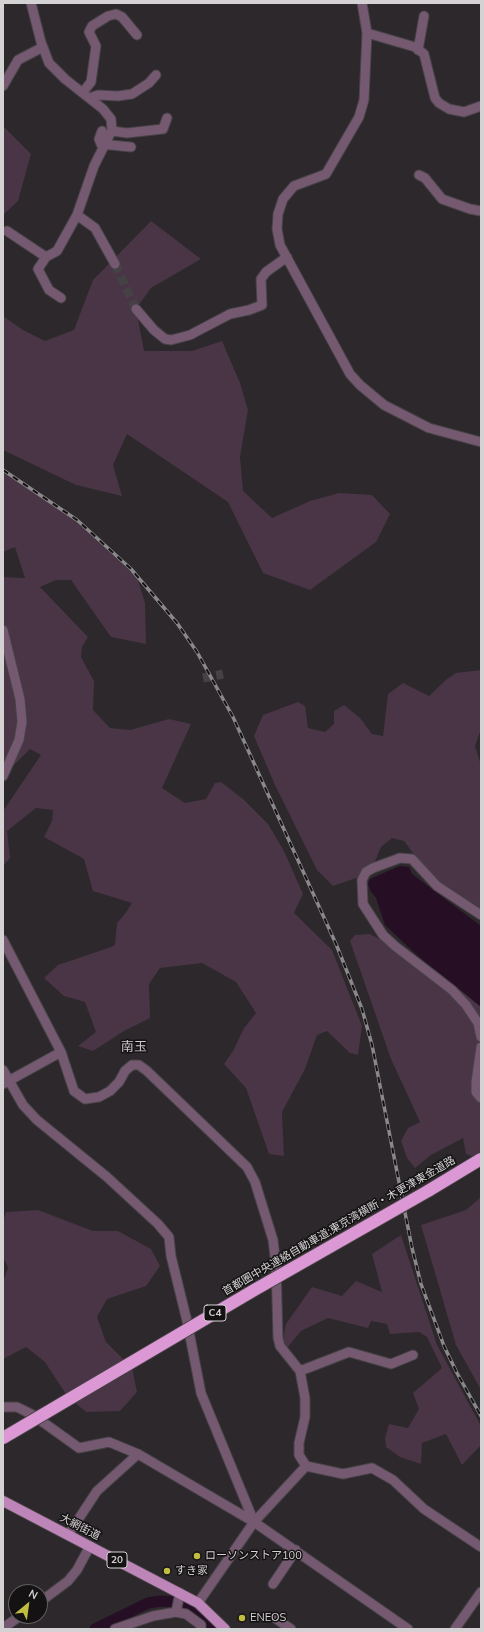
<!DOCTYPE html>
<meta charset="utf-8">
<style>
body{margin:0}
#map{position:relative;width:484px;height:1632px;overflow:hidden;background:#2c282c;font-family:Mulish,sans-serif}
canvas{display:block}
.frame{position:absolute;inset:0;border:4px solid #d5d2d4;pointer-events:none}
.north{position:absolute;left:8px;top:1584px;width:40px;height:40px;box-sizing:border-box;background:#141213;border:1px solid #615f60;border-radius:50%;rotate:29deg;font-size:11px;font-weight:700;line-height:16px;text-align:center;color:#d5d2d4}
.north::after{content:'';display:block;margin:auto;width:14px;height:18px;background:#c1bd40;clip-path:polygon(50% 0,100% 100%,50% 72%,0 100%)}
</style>
<div id="map">
<canvas width="484" height="1632"></canvas>
<div class="frame"></div>
<div class="north">N</div>
</div>
<script>
const context = document.querySelector('canvas').getContext('2d');
context.lineJoin = 'round';
function paint(path, color) {
  context.fillStyle = color;
  context.fill(path, 'evenodd');
}
function toPath(rows) {
  const path = new Path2D();
  for (const r of rows) {
    path.moveTo(r[0], r[1]);
    for (let i = 2; i < r.length; i += 2) path.lineTo(r[i], r[i + 1]);
  }
  return path;
}
function trace(path, color, width, dash) {
  context.strokeStyle = color;
  context.lineWidth = width;
  context.lineCap = dash ? 'butt' : 'round';
  context.setLineDash(dash || []);
  context.stroke(path);
}
function drawText(font, color, halo, rows, align = 'center') {
  context.font = font + ' Mulish,"Noto Sans JP",sans-serif';
  context.lineWidth = 3;
  context.setLineDash([]);
  context.textBaseline = 'middle';
  context.strokeStyle = halo;
  context.fillStyle = color;
  for (const [text, x, y, turn = 0] of rows) {
    context.save();
    context.translate(x, y);
    context.rotate((+turn || 0) * Math.PI / 180);
    context.textAlign = isNaN(turn) ? turn : align;
    if (halo) context.strokeText(text, 0, 0);
    context.fillText(text, 0, 0);
    context.restore();
  }
}
const green = toPath([
 [4,127,31,154,18,201,3,215],
 [151,221,201,259,151,288,136,309,144,351,192,351,222,341,240,383,248,410,240,457,243,491,272,518,310,501,339,493,372,495,390,514,376,542,310,590,263,573,228,502,127,434,113,465,122,496,76,485,3,450,3,316,23,330,45,341,74,330,93,280],
 [3,473,24,483,72,518,137,577,145,603,146,644,111,637,71,580,56,580,40,587,88,637,82,647,81,657,94,681,93,710,110,728,130,730,169,719,191,724,162,788,185,803,206,799,215,783,221,782,243,799,268,824,284,851,303,894,294,913,332,950,362,1026,358,1055,350,1053,327,1031,317,1035,305,1069,282,1112,284,1156,269,1154,246,1088,224,1064,233,1051,244,1028,256,1013,236,982,202,963,160,968,149,984,150,1018,124,1031,93,1051,78,1046,96,1032,85,1002,64,996,44,978,58,965,111,947,115,945,117,923,125,914,132,903,93,891,84,859,44,837,52,821,53,810,36,808,7,831,10,858,3,866,3,811,41,755,30,749,3,776,3,577,25,578,15,547,3,552],
 [481,670,481,729,475,746,481,765,481,909,441,884,418,860,404,841,392,838,381,847,370,873,333,886,317,870,275,785,254,736,263,715,298,702,305,706,308,728,325,732,334,724,334,711,344,705,360,718,372,734,383,736,388,694,403,683,429,696,447,679,456,673],
 [370,934,461,984,481,1005,481,1150,476,1158,466,1154,463,1138,431,1155,415,1168,407,1158,401,1141,408,1128,420,1122,391,1059,350,941,355,935],
 [481,1197,481,1390,456,1345,421,1225,466,1210],
 [38,1210,93,1231,118,1231,151,1249,160,1266,146,1286,107,1299,97,1317,106,1342,132,1368,137,1392,120,1411,86,1412,67,1396,45,1362,26,1347,3,1359,3,1282,8,1268,3,1257,3,1222,6,1212],
 [401,1235,437,1345,481,1426,481,1445,462,1465,446,1434,422,1443,421,1464,400,1457,386,1447,385,1438,389,1424,408,1428,419,1409,413,1393,442,1368,427,1337,419,1332,390,1334,387,1324,371,1321,368,1328,328,1318,301,1331,287,1348,283,1340,286,1324,312,1287,342,1296,356,1281,382,1292,372,1254]
]);
const water = toPath([
 [400,866,409,867,412,874,481,926,481,1007,418,956,385,925,376,898,370,890,368,884,370,879]
]);
const river = toPath([
 [95,1629,148,1603,161,1601,175,1602,195,1610,217,1629]
]);
const minorTunnel = toPath([
 [115,264,136,309],
 [203,678,223,674]
]);
const minor = toPath([
 [31,3,41,42,49,63,65,79,103,109,111,119,112,130,94,166,77,215,95,228,115,264],
 [362,3,367,33,364,100,359,117,326,174,294,186,283,199,278,214,277,229,280,245,350,374,360,385,384,405,429,428,481,442],
 [367,33,415,47,424,54,435,98,439,103,449,109,464,112,481,106],
 [418,50,424,16],
 [3,86,18,60,43,47],
 [83,92,91,82,96,46,89,32,92,26,108,16,116,14,122,17,137,35],
 [90,98,98,95,118,96,132,94,149,83,156,75],
 [102,131,99,139,101,144,131,147],
 [112,131,127,133,163,129,167,118],
 [419,175,425,178,442,199,470,209,481,211],
 [7,231,46,257],
 [61,298,49,290,38,269,46,257,57,251,77,215],
 [136,309,154,330,165,339,171,340,190,335,230,314,249,310,262,305,261,279,266,272,287,257],
 [3,630,20,699,22,722,19,740,3,776],
 [481,915,437,886,412,859,400,858,373,868,366,872,362,880,363,904,383,935,395,946,452,990,466,1005,478,1023,481,1037],
 [3,940,61,1052,74,1091,85,1099,99,1097,110,1091,119,1082,125,1071,132,1065,139,1065,147,1071,247,1167,255,1182,273,1240,276,1265,278,1338,280,1346,300,1371,305,1398,305,1417,299,1443,299,1455,306,1466,343,1474,372,1468,393,1480,424,1509,481,1547],
 [481,1047,476,1082,476,1092,481,1098],
 [3,1070,23,1105,37,1120,107,1177,158,1224,169,1237,171,1256,187,1321,201,1393,254,1522],
 [3,1084,61,1052],
 [300,1371,349,1352,391,1364,413,1355],
 [3,1407,17,1407,33,1415,79,1448,109,1442,138,1454,254,1522,408,1629],
 [68,1535,97,1491,138,1454],
 [273,1584,296,1550],
 [40,1602,68,1581,77,1570,90,1546],
 [198,1603,254,1522,306,1466],
 [176,1612,180,1593],
 [275,1618,291,1629],
 [3,1628,20,1616],
 [115,1629,153,1616,176,1612,186,1614,201,1625,201,1629],
 [455,1629,481,1592]
]);
const major = toPath([
 [3,1501,198,1603,225,1629]
]);
const highway = toPath([
 [428,1191,481,1159]
]);
const rail = toPath([
 [3,470,77,520,131,569,177,623,197,652,233,717,336,944,362,1009,372,1045,412,1248,421,1284,444,1346,457,1373,481,1416]
]);
const highwayBridge = toPath([
 [3,1438,256,1289,428,1191]
]);
const markers = [
 [197,1556,4,"#c1bd40"],
 [167,1571,4,"#c1bd40"],
 [242,1618,4,"#c1bd40"]
];
const shields = [
 [215,1313,22],
 [117,1560,20]
];
const shieldNames = [
 ["C4",215,1313],
 ["20",117,1560]
];
const streetNames = [
 ["首都圏中央連絡自動車道;東京湾横断・木更津東金道路",339,1226,-30],
 ["大網街道",80,1527,27]
];
const poiNames = [
 ["ローソンストア100",205,1556],
 ["すき家",175,1571],
 ["ENEOS",250,1618]
];
const quarterNames = [
 ["南玉",134,1047]
];
paint(green, '#493546');
paint(water, '#260f24');
trace(river, '#260f24', 11);
trace(minorTunnel, '#454245', 9, [9, 4.5]);
trace(minor, '#474347', 11);
trace(major, '#474347', 12);
trace(highway, '#474347', 14);
trace(minor, '#745971', 9);
trace(major, '#be86b8', 10);
trace(highway, '#db98d4', 12);
trace(rail, '#8b888b', 3.5);
trace(rail, '#141213', 2, [6]);
trace(highwayBridge, '#474347', 14, []);
trace(highwayBridge, '#db98d4', 12);
for (const [x, y, r, color] of markers) {
  const dot = new Path2D();
  dot.arc(x, y, r, 0, 2 * Math.PI);
  context.fillStyle = color;
  context.fill(dot);
  trace(dot, '#141213', 1.5);
}
for (const [x, y, w] of shields) {
  const box = new Path2D();
  box.roundRect(x - w / 2, y - 8, w, 16, 3);
  context.fillStyle = '#141213';
  context.fill(box);
  trace(box, '#d5d2d4', 1);
}
drawText('bold 10px', '#d5d2d4', null, shieldNames);
drawText('11px', '#d5d2d4', '#141213', streetNames);
drawText('11px', '#d5d2d4', '#141213', poiNames, 'left');
drawText('13px', '#d0cacf', '#141213', quarterNames);
</script>
